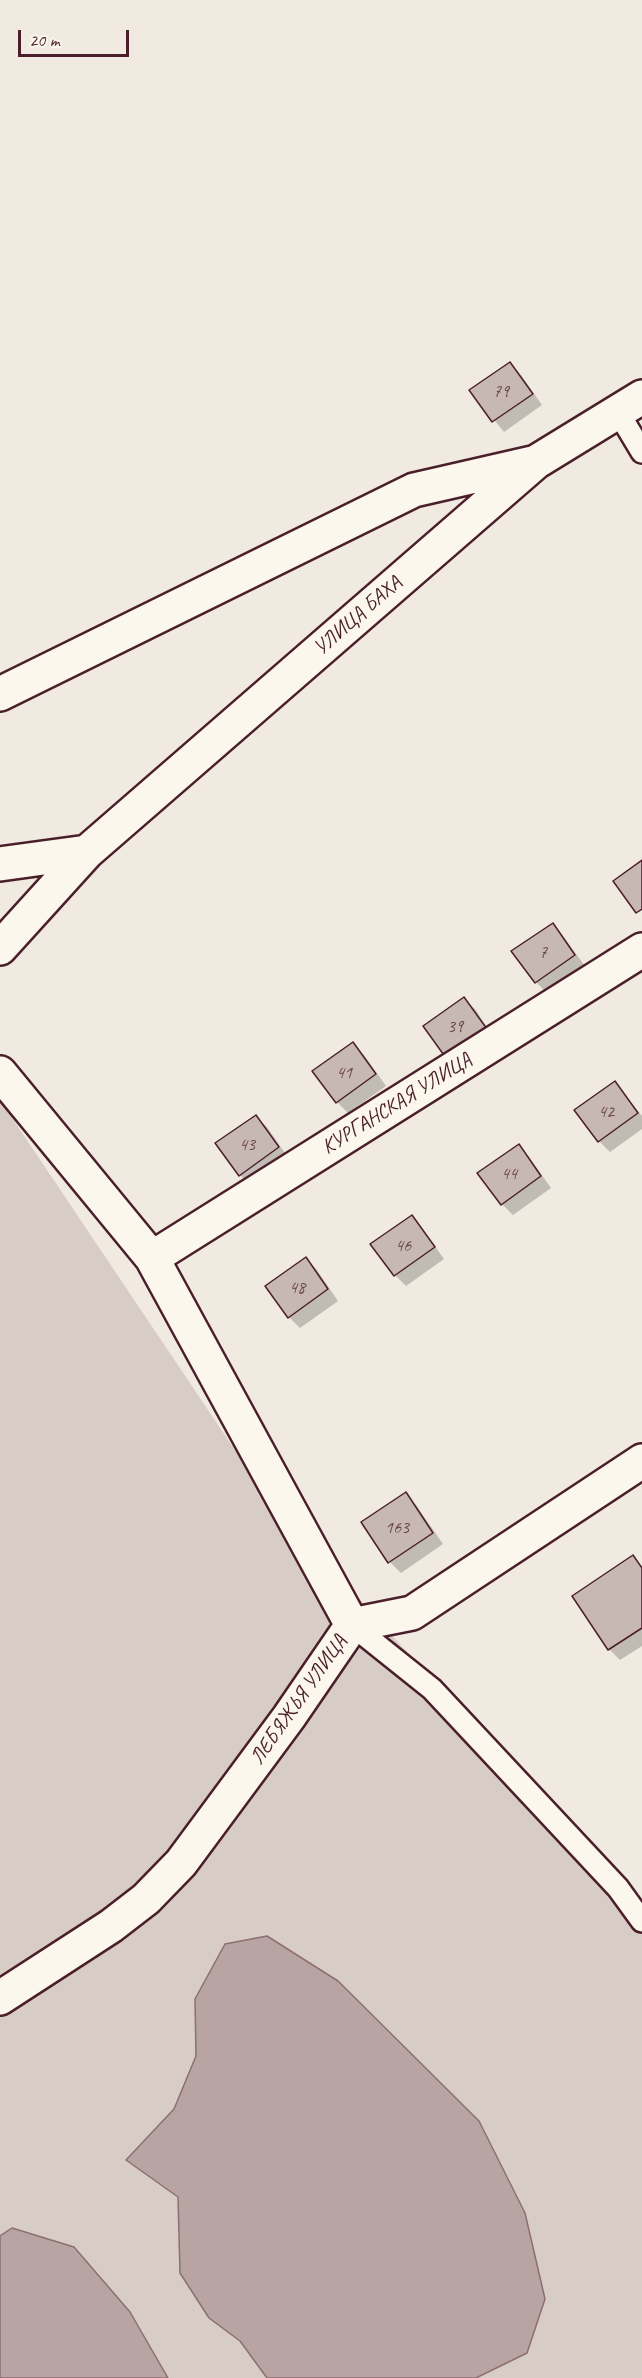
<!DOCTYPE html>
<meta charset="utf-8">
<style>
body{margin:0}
#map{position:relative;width:642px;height:2378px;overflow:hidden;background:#f0eae0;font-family:Caveat,sans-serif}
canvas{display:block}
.scale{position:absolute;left:18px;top:30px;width:111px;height:27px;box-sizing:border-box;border:3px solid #4a1f2b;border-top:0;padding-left:8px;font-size:18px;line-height:21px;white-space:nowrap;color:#4a1f2b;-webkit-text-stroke:4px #fbf7ec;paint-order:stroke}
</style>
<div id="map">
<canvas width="642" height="2378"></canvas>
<div class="scale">20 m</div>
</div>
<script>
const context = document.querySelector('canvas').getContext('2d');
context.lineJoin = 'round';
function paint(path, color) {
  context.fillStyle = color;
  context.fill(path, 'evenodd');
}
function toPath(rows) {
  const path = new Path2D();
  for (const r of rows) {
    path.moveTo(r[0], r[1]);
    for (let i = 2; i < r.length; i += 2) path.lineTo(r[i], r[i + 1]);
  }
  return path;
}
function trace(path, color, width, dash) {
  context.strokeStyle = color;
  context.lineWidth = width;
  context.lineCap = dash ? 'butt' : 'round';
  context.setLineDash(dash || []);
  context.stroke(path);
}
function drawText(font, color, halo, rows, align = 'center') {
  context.font = font + ' Caveat,sans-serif';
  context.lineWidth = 6;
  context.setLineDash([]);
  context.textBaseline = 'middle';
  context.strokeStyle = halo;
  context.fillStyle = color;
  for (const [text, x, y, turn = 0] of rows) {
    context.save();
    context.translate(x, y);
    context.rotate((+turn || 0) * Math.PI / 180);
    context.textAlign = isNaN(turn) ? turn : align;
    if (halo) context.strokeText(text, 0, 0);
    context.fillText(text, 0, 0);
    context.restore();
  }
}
const green = toPath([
 [0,1100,261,1489,642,1915,642,2378,0,2378]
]);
const water = toPath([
 [267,1936,338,1981,479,2121,525,2213,545,2299,527,2353,476,2378,267,2378,240,2341,209,2318,180,2273,178,2197,126,2160,174,2109,196,2056,195,1999,225,1944,267,1936],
 [12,2228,74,2247,130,2312,168,2378,0,2378,0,2236,12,2228]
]);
const shadow = toPath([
 [510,364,521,375,542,405,504,432,471,391],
 [552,925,563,936,585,966,547,993,536,982],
 [464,999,475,1009,496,1041,458,1067],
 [353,1044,364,1055,386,1086,348,1113,337,1102,314,1071],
 [615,1083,642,1116,642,1129,610,1152,599,1141],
 [256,1117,267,1127,289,1159,251,1186,240,1175],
 [519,1146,529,1157,551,1188,513,1215,502,1204],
 [412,1217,422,1228,444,1259,406,1286,395,1275],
 [306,1259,317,1270,338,1301,300,1328,289,1317],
 [405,1494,416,1505,443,1544,401,1573,390,1562],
 [633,1557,642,1566,642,1646,620,1660,609,1649,574,1597]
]);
const building = toPath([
 [510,362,533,394,492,422,469,390,510,362],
 [642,860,642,909,636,913,613,881,642,860],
 [553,923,575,955,535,983,511,951,553,923],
 [464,997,487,1029,446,1058,423,1026,464,997],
 [353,1042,376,1074,336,1103,312,1071,353,1042],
 [615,1081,638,1113,598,1142,574,1110,615,1081],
 [256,1115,279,1147,239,1176,215,1143,256,1115],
 [519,1144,541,1176,501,1205,477,1173,519,1144],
 [412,1215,435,1247,394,1276,370,1244,412,1215],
 [306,1257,328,1289,288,1318,265,1286,306,1257],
 [406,1492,433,1533,388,1563,361,1522,406,1492],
 [633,1555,642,1568,642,1628,608,1650,572,1596,633,1555]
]);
const lane = toPath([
 [618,412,642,452],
 [352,1625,432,1689,618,1888,642,1921]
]);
const street = toPath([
 [0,694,414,490,532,463],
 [0,864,87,852],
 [0,948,87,852,536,462,642,397],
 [0,1073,152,1258,352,1625],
 [152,1258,642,950],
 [0,1998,111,1926,146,1899,181,1863,289,1717,352,1625,412,1613,642,1461]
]);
const numberNames = [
 ["79",501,392],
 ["7",543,953],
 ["39",455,1027],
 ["41",344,1073],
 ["42",606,1112],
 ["43",247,1145],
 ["44",509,1174],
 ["46",403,1246],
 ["48",297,1288],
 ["163",397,1528]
];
const streetNames = [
 ["УЛИЦА БАХА",358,616,-41],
 ["КУРГАНСКАЯ УЛИЦА",397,1104,-32],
 ["ЛЕБЯЖЬЯ УЛИЦА",299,1700,-55]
];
paint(green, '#d8ccc6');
paint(water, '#b8a4a2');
trace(water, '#8c6f72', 1.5);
paint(shadow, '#0003');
paint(building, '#c8b8b3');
trace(building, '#4a1f2b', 1.5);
trace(lane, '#4a1f2b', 26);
trace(street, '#4a1f2b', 38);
trace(lane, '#fbf7ec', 21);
trace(street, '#fbf7ec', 33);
drawText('18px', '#6a454d', null, numberNames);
drawText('21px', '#4a1f2b', '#fbf7ec', streetNames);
</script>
